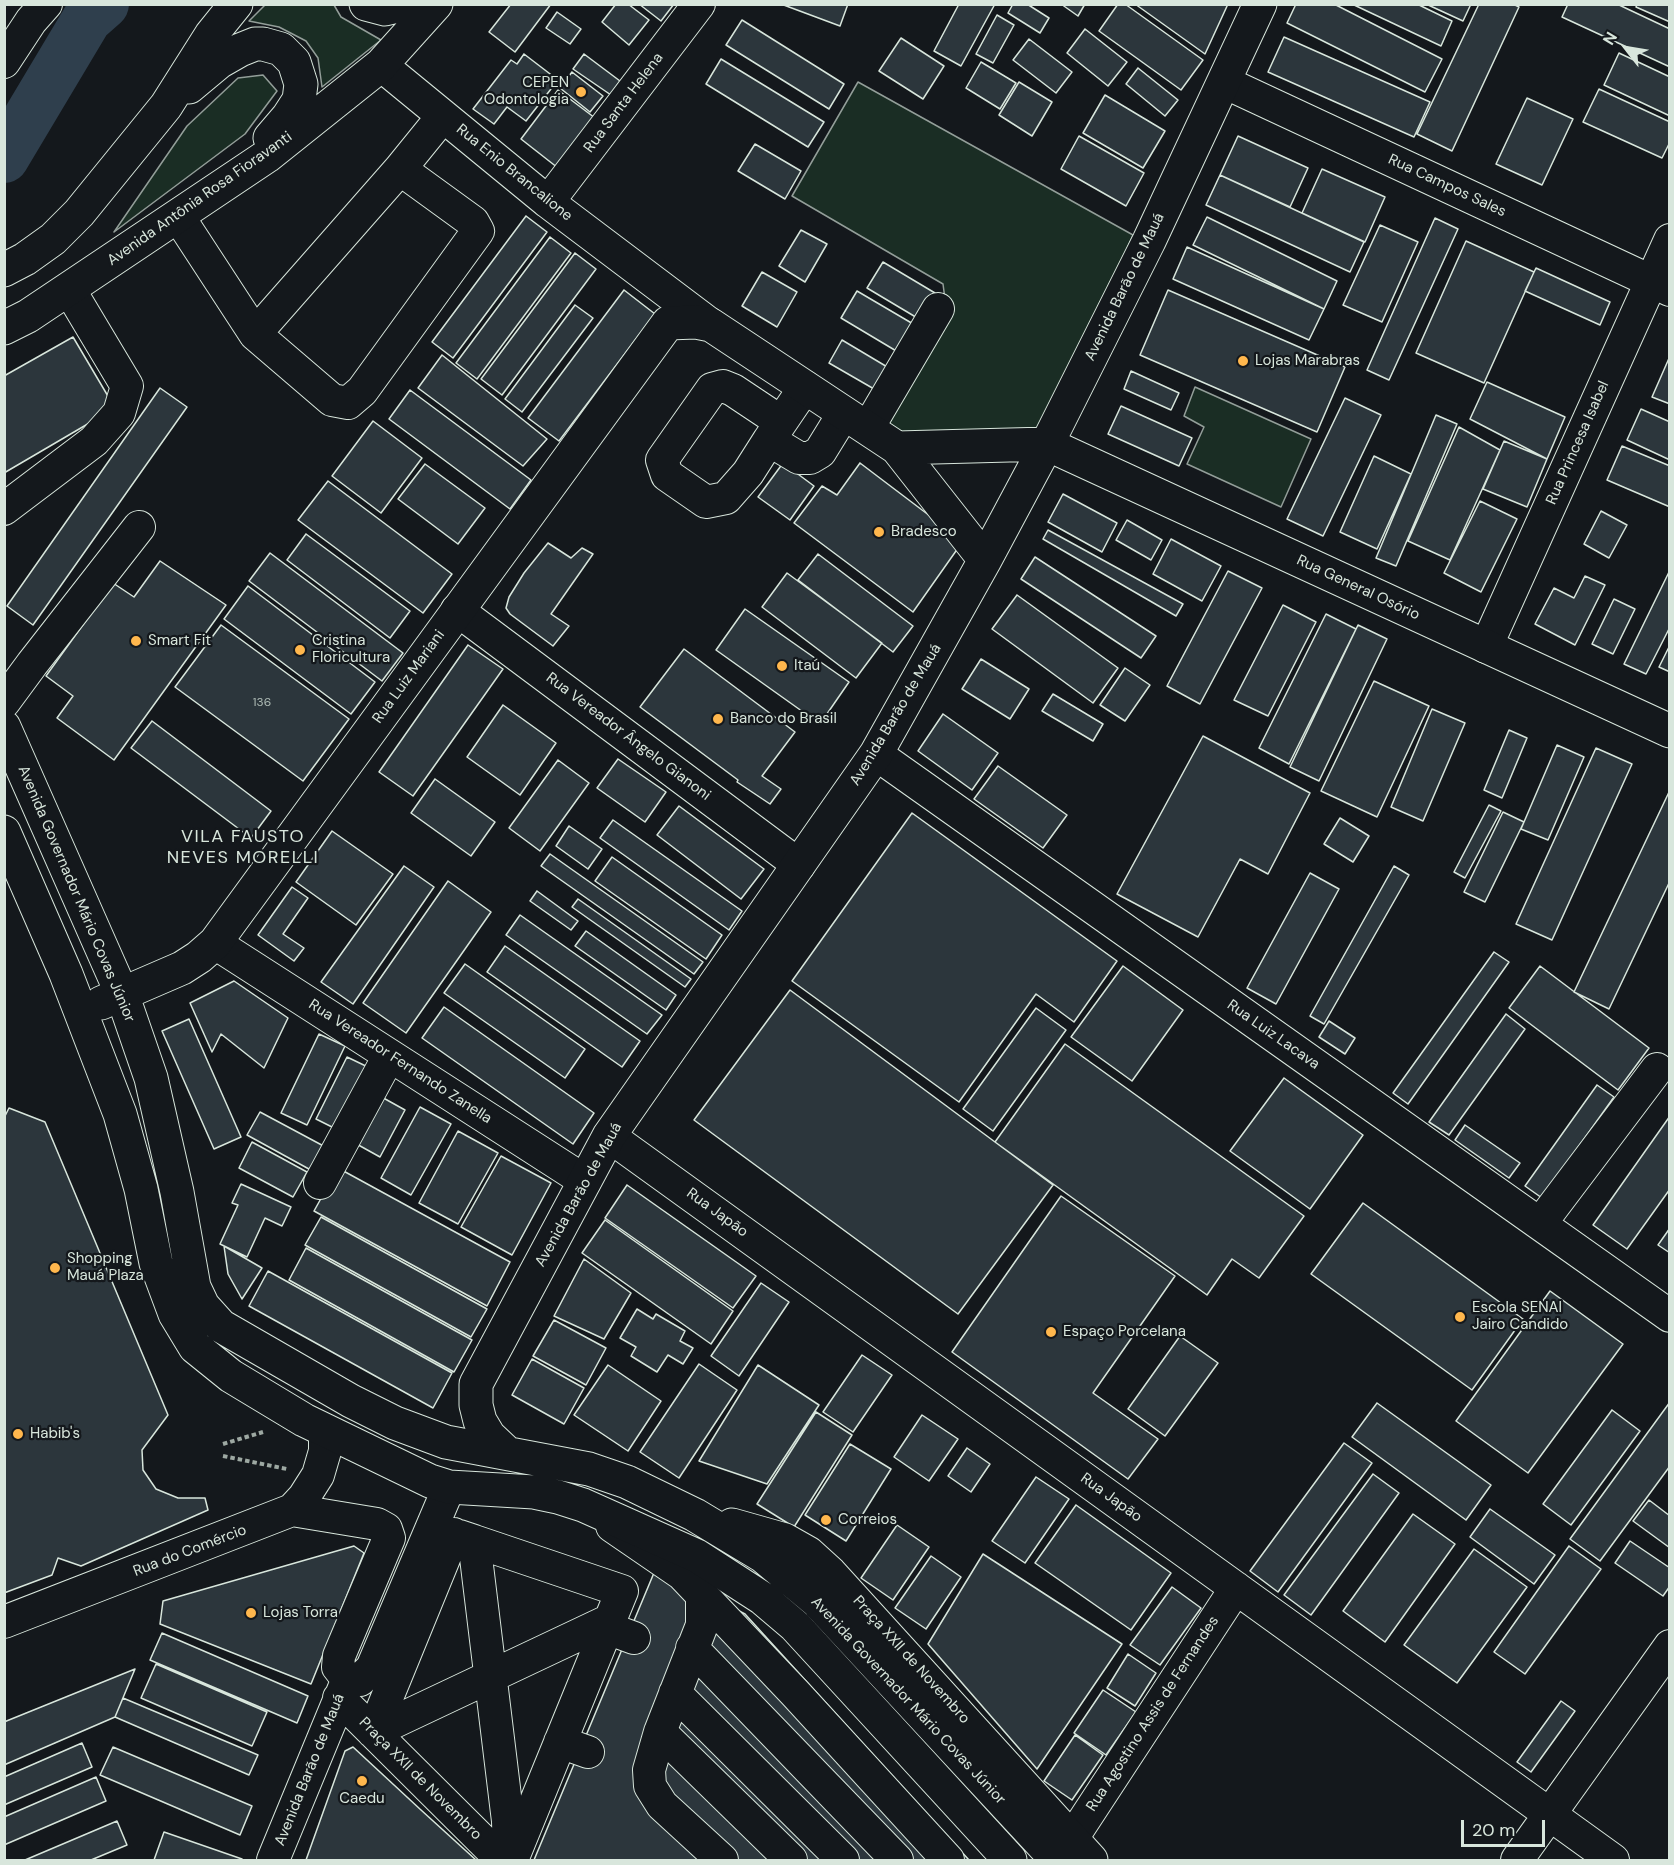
<!DOCTYPE html>
<meta charset="utf-8">
<style>
body{margin:0}
#map{position:relative;width:1674px;height:1865px;overflow:hidden;background:#14181c;font-family:"DM Sans",sans-serif}
canvas{display:block}
.frame{position:absolute;inset:0;border:6px solid #d8e6dc;pointer-events:none}
.north{position:absolute;left:1596px;top:18px;width:60px;height:60px;-webkit-text-stroke:4px #14181c;paint-order:stroke;rotate:301deg;font-size:16px;font-weight:700;line-height:24px;text-align:center;color:#d8e6dc}
.north::after{content:'';display:block;margin:auto;width:21px;height:27px;background:#d8e6dc;clip-path:polygon(50% 0,100% 100%,50% 72%,0 100%)}
.scale{position:absolute;left:1461px;top:1820px;width:84px;height:27px;box-sizing:border-box;border:3px solid #d8e6dc;border-top:0;padding-left:8px;font-size:18px;line-height:21px;white-space:nowrap;color:#d8e6dc;-webkit-text-stroke:4px #14181c;paint-order:stroke}
</style>
<div id="map">
<canvas width="1674" height="1865"></canvas>
<div class="frame"></div>
<div class="north">N</div>
<div class="scale">20 m</div>
</div>
<script>
const context = document.querySelector('canvas').getContext('2d');
context.lineJoin = 'round';
function paint(path, color) {
  context.fillStyle = color;
  context.fill(path, 'evenodd');
}
function toPath(rows) {
  const path = new Path2D();
  for (const r of rows) {
    path.moveTo(r[0], r[1]);
    for (let i = 2; i < r.length; i += 2) path.lineTo(r[i], r[i + 1]);
  }
  return path;
}
function trace(path, color, width, dash) {
  context.strokeStyle = color;
  context.lineWidth = width;
  context.lineCap = dash ? 'butt' : 'round';
  context.setLineDash(dash || []);
  context.stroke(path);
}
function drawText(font, color, halo, rows, align = 'center') {
  context.font = font + ' "DM Sans",sans-serif';
  context.lineWidth = 4.5;
  context.setLineDash([]);
  context.textBaseline = 'middle';
  context.strokeStyle = halo;
  context.fillStyle = color;
  for (const [text, x, y, turn = 0] of rows) {
    context.save();
    context.translate(x, y);
    context.rotate((+turn || 0) * Math.PI / 180);
    context.textAlign = isNaN(turn) ? turn : align;
    if (halo) context.strokeText(text, 0, 0);
    context.fillText(text, 0, 0);
    context.restore();
  }
}
const green = toPath([
 [265,5,334,5,341,17,381,40,322,87,318,58,306,41,279,27,249,21,265,5],
 [263,75,277,91,245,134,114,232,187,126,238,78,263,75],
 [858,82,1133,235,1036,456,905,439,876,425,946,307,943,284,792,196,858,82],
 [1195,387,1311,439,1281,507,1187,464,1204,427,1184,416,1195,387]
]);
const river = toPath([
 [4,158,87,19,104,4]
]);
const building = toPath([
 [511,4,551,4,515,52,489,32,511,4],
 [616,4,628,4,649,20,629,45,602,22,616,4],
 [639,4,674,4,661,21,639,4],
 [781,4,848,4,840,26,781,4],
 [959,4,995,4,961,66,934,51,959,4],
 [1013,4,1027,4,1049,18,1040,33,1008,13,1013,4],
 [1061,4,1085,4,1078,16,1061,4],
 [1118,4,1125,4,1203,60,1181,90,1099,31,1118,4],
 [1135,4,1228,4,1205,54,1135,4],
 [1296,4,1334,4,1442,59,1425,92,1287,23,1296,4],
 [1352,4,1417,4,1452,21,1441,46,1352,4],
 [1426,4,1471,4,1463,21,1426,4],
 [1479,4,1513,4,1519,7,1452,151,1417,134,1479,4],
 [1568,4,1617,4,1670,29,1670,67,1562,17,1568,4],
 [1637,4,1670,4,1670,22,1636,7,1637,4],
 [557,12,581,29,570,44,546,28,557,12],
 [997,15,1014,25,993,63,976,54,997,15],
 [742,20,844,84,829,109,726,45,742,20],
 [1085,29,1127,62,1108,86,1067,53,1085,29],
 [1284,37,1430,102,1414,137,1268,72,1284,37],
 [901,38,944,66,923,99,879,71,901,38],
 [1029,39,1072,72,1056,93,1013,60,1029,39],
 [1619,53,1670,77,1670,116,1604,85,1619,53],
 [524,54,558,80,526,121,507,107,494,124,473,109,511,60,517,64,524,54],
 [584,54,620,81,611,95,573,69,584,54],
 [721,59,824,122,808,147,706,84,721,59],
 [981,62,1016,83,1000,109,966,88,981,62],
 [1138,68,1178,100,1165,116,1126,84,1138,68],
 [572,72,603,96,590,112,560,88,572,72],
 [1019,82,1052,102,1032,136,999,115,1019,82],
 [1599,89,1670,122,1670,142,1662,158,1583,122,1599,89],
 [558,90,595,118,558,168,521,139,558,90],
 [1105,95,1165,131,1143,168,1083,133,1105,95],
 [1527,98,1573,119,1542,185,1496,164,1527,98],
 [1079,136,1144,173,1126,206,1061,169,1079,136],
 [1238,136,1308,168,1290,207,1220,175,1238,136],
 [755,144,801,171,785,199,738,171,755,144],
 [1322,169,1385,197,1365,242,1302,213,1322,169],
 [1220,175,1364,242,1350,272,1206,205,1220,175],
 [526,216,547,232,453,358,432,342,526,216],
 [1207,217,1337,281,1324,309,1193,245,1207,217],
 [1435,218,1458,229,1389,380,1367,370,1435,218],
 [1380,225,1418,242,1382,322,1343,305,1380,225],
 [801,230,827,244,805,282,779,266,801,230],
 [550,237,571,253,477,379,456,363,550,237],
 [1466,241,1534,272,1484,383,1416,353,1466,241],
 [1187,247,1324,309,1309,340,1173,279,1187,247],
 [575,253,596,269,502,395,481,379,575,253],
 [883,262,935,293,919,319,867,288,883,262],
 [1536,268,1610,302,1600,325,1525,291,1536,268],
 [762,272,797,292,777,327,742,306,762,272],
 [624,290,655,314,559,441,528,418,624,290],
 [1168,290,1345,367,1317,432,1140,355,1168,290],
 [857,291,920,328,903,355,841,318,857,291],
 [575,305,593,318,522,412,505,399,575,305],
 [73,337,115,408,4,473,4,376,73,337],
 [842,340,894,371,881,393,829,363,842,340],
 [442,355,547,439,523,466,418,388,442,355],
 [1670,356,1670,404,1652,397,1670,356],
 [1131,371,1179,393,1171,410,1124,389,1131,371],
 [1487,382,1565,417,1547,459,1470,419,1487,382],
 [160,388,187,407,33,625,7,606,160,388],
 [410,390,531,480,510,509,389,419,410,390],
 [1345,398,1381,415,1323,536,1287,519,1345,398],
 [1121,406,1192,438,1179,466,1108,434,1121,406],
 [1641,409,1670,422,1670,460,1627,440,1641,409],
 [1436,415,1457,424,1396,566,1376,558,1436,415],
 [373,421,422,458,381,513,332,476,373,421],
 [1459,427,1500,450,1450,560,1408,541,1459,427],
 [1504,441,1547,459,1527,507,1483,489,1504,441],
 [1622,446,1670,466,1670,507,1607,480,1622,446],
 [1374,456,1411,474,1377,549,1340,532,1374,456],
 [783,463,814,486,790,520,758,497,783,463],
 [860,463,963,541,913,612,794,523,822,486,837,495,860,463],
 [425,464,485,508,458,544,398,499,425,464],
 [328,481,452,574,423,613,298,520,328,481],
 [1063,494,1117,523,1102,552,1048,522,1063,494],
 [1480,501,1517,519,1481,592,1444,573,1480,501],
 [1601,511,1627,525,1609,558,1584,544,1601,511],
 [1127,520,1162,540,1151,560,1116,540,1127,520],
 [1048,530,1183,604,1176,616,1043,539,1048,530],
 [306,534,410,611,390,638,287,560,306,534],
 [1171,539,1221,566,1202,601,1153,574,1171,539],
 [548,543,571,558,582,548,593,554,551,614,569,626,553,646,510,614,506,608,509,597,524,573,548,543],
 [270,553,403,653,382,681,249,581,270,553],
 [818,554,913,626,893,652,798,580,818,554],
 [1035,557,1156,636,1141,658,1021,579,1035,557],
 [160,561,226,605,114,760,57,718,73,696,46,676,113,583,134,597,160,561],
 [1670,570,1670,627,1646,674,1624,664,1670,570],
 [1228,571,1262,588,1200,704,1167,686,1228,571],
 [787,573,882,643,856,678,762,607,787,573],
 [1585,576,1605,585,1575,645,1535,624,1554,588,1574,598,1585,576],
 [248,586,375,682,351,714,224,619,248,586],
 [1017,595,1118,668,1093,703,992,629,1017,595],
 [1614,599,1635,609,1613,654,1592,644,1614,599],
 [1283,605,1316,622,1268,716,1234,700,1283,605],
 [745,609,849,682,820,724,716,650,745,609],
 [1326,614,1356,629,1289,764,1259,748,1326,614],
 [221,625,349,719,303,781,175,687,221,625],
 [1358,625,1387,639,1319,781,1290,767,1358,625],
 [468,645,503,669,413,796,379,772,468,645],
 [1670,645,1670,672,1659,667,1670,645],
 [684,649,795,732,762,776,781,789,770,804,737,782,738,780,640,707,684,649],
 [981,659,1029,689,1010,719,962,689,981,659],
 [1125,668,1150,685,1125,721,1100,705,1125,668],
 [1374,681,1429,706,1377,817,1321,791,1374,681],
 [1053,694,1103,724,1093,741,1042,711,1053,694],
 [503,705,556,743,520,795,467,757,503,705],
 [1432,709,1465,723,1423,821,1391,807,1432,709],
 [943,714,998,753,972,790,918,751,943,714],
 [152,721,271,811,251,838,131,748,152,721],
 [1509,730,1527,738,1502,798,1484,790,1509,730],
 [1203,736,1310,793,1268,874,1240,859,1198,937,1117,894,1203,736],
 [1557,745,1584,757,1548,840,1521,829,1557,745],
 [1596,748,1632,764,1552,940,1516,924,1596,748],
 [618,759,666,792,645,822,597,788,618,759],
 [558,760,589,783,540,851,509,828,558,760],
 [998,766,1067,815,1043,848,974,799,998,766],
 [435,779,495,822,471,856,411,813,435,779],
 [1670,790,1670,881,1609,1009,1574,992,1670,790],
 [1489,805,1501,811,1465,878,1454,872,1489,805],
 [679,806,764,869,741,899,657,835,679,806],
 [1503,812,1524,822,1485,902,1464,892,1503,812],
 [912,813,1117,961,1074,1022,1036,994,959,1102,792,981,912,813],
 [1340,818,1369,836,1353,862,1324,844,1340,818],
 [613,820,742,911,729,930,600,838,613,820],
 [569,826,602,849,588,869,556,846,569,826],
 [332,831,393,874,356,925,296,882,332,831],
 [550,854,703,962,694,974,541,866,550,854],
 [612,857,722,935,706,959,595,881,612,857],
 [404,866,434,887,353,1004,321,982,404,866],
 [1394,866,1409,875,1324,1024,1310,1016,1394,866],
 [1310,873,1339,889,1276,1004,1247,988,1310,873],
 [448,881,491,912,406,1033,363,1003,448,881],
 [292,887,308,898,283,934,304,948,294,961,258,935,292,887],
 [537,891,578,921,571,930,530,901,537,891],
 [578,899,691,979,685,987,572,907,578,899],
 [520,915,662,1015,647,1034,506,935,520,915],
 [586,931,676,995,666,1010,575,946,586,931],
 [505,946,640,1041,622,1067,487,972,505,946],
 [1494,952,1509,962,1408,1104,1393,1093,1494,952],
 [465,964,585,1049,565,1078,444,993,465,964],
 [1123,966,1183,1010,1132,1081,1071,1037,1123,966],
 [1540,966,1649,1048,1618,1090,1509,1008,1540,966],
 [234,981,288,1018,264,1068,221,1034,212,1052,190,1003,234,981],
 [790,990,1053,1185,958,1314,694,1120,790,990],
 [444,1007,594,1113,573,1144,422,1038,444,1007],
 [1036,1008,1066,1030,993,1131,963,1109,1036,1008],
 [1506,1014,1525,1029,1449,1135,1429,1122,1506,1014],
 [189,1019,241,1137,214,1149,162,1031,189,1019],
 [1329,1021,1355,1038,1345,1054,1319,1037,1329,1021],
 [319,1034,345,1046,307,1125,281,1113,319,1034],
 [1065,1044,1304,1216,1259,1278,1232,1259,1207,1295,995,1142,1065,1044],
 [347,1057,372,1069,340,1131,316,1119,347,1057],
 [1284,1078,1363,1135,1310,1209,1230,1151,1284,1078],
 [1597,1085,1614,1097,1542,1198,1525,1186,1597,1085],
 [378,1095,405,1110,380,1157,353,1142,378,1095],
 [420,1107,451,1124,411,1195,381,1178,420,1107],
 [9,1108,45,1122,168,1415,142,1450,143,1470,156,1489,178,1498,205,1498,208,1510,81,1566,58,1558,52,1575,4,1593,4,1118,9,1108],
 [260,1112,331,1150,318,1174,247,1135,260,1112],
 [1670,1116,1670,1189,1627,1249,1593,1225,1670,1116],
 [1465,1125,1520,1163,1509,1178,1455,1140,1465,1125],
 [458,1131,498,1153,458,1224,419,1203,458,1131],
 [252,1142,307,1172,293,1197,239,1168,252,1142],
 [501,1156,551,1183,512,1255,461,1227,501,1156],
 [338,1168,510,1262,487,1306,314,1211,338,1168],
 [241,1184,291,1207,282,1226,265,1218,247,1257,220,1244,238,1205,232,1203,241,1184],
 [627,1185,756,1276,733,1308,605,1218,627,1185],
 [1061,1196,1175,1276,1093,1393,1158,1439,1128,1479,952,1352,1061,1196],
 [1363,1203,1523,1319,1472,1390,1311,1274,1363,1203],
 [321,1217,487,1309,471,1337,305,1245,321,1217],
 [605,1220,733,1311,711,1344,582,1253,605,1220],
 [1670,1228,1670,1253,1658,1245,1670,1228],
 [224,1246,262,1268,242,1299,228,1274,224,1246],
 [306,1248,472,1340,454,1372,289,1280,306,1248],
 [584,1259,631,1293,604,1339,554,1316,584,1259],
 [268,1271,452,1373,433,1408,249,1306,268,1271],
 [761,1283,789,1302,739,1376,711,1356,761,1283],
 [1550,1291,1623,1344,1528,1473,1456,1421,1550,1291],
 [637,1309,653,1319,656,1314,685,1331,680,1341,693,1348,683,1364,668,1355,657,1372,631,1356,636,1347,620,1338,637,1309],
 [554,1320,606,1348,586,1385,533,1356,554,1320],
 [1180,1336,1218,1363,1165,1436,1128,1409,1180,1336],
 [862,1355,892,1375,853,1432,823,1412,862,1355],
 [532,1359,584,1388,564,1424,512,1395,532,1359],
 [699,1364,737,1390,679,1478,640,1452,699,1364],
 [608,1365,661,1401,628,1451,574,1415,608,1365],
 [758,1365,819,1405,767,1484,699,1461,758,1365],
 [1670,1402,1670,1466,1600,1561,1570,1539,1670,1402],
 [1377,1403,1491,1485,1466,1520,1352,1437,1377,1403],
 [1612,1410,1640,1431,1571,1525,1543,1504,1612,1410],
 [816,1412,852,1435,794,1527,757,1504,816,1412],
 [922,1415,958,1439,929,1481,894,1457,922,1415],
 [1344,1443,1372,1463,1278,1592,1250,1571,1344,1443],
 [850,1444,891,1469,846,1541,805,1515,850,1444],
 [967,1448,990,1464,971,1492,948,1476,967,1448],
 [1373,1474,1399,1493,1311,1615,1284,1595,1373,1474],
 [1036,1477,1069,1499,1025,1563,992,1541,1036,1477],
 [1649,1500,1670,1516,1670,1548,1633,1521,1649,1500],
 [1076,1505,1171,1573,1131,1630,1035,1563,1076,1505],
 [1490,1509,1555,1555,1534,1584,1470,1537,1490,1509],
 [1413,1514,1455,1544,1385,1642,1343,1611,1413,1514],
 [897,1525,929,1547,893,1600,861,1578,897,1525],
 [1630,1541,1670,1568,1670,1586,1663,1596,1615,1563,1630,1541],
 [354,1546,364,1553,311,1684,160,1624,163,1601,354,1546],
 [1569,1546,1601,1569,1525,1674,1494,1652,1569,1546],
 [1474,1549,1527,1587,1457,1683,1404,1645,1474,1549],
 [983,1554,1122,1644,1037,1769,928,1644,983,1554],
 [931,1556,961,1577,926,1629,895,1608,931,1556],
 [656,1568,745,1614,969,1860,534,1860,656,1568],
 [1172,1587,1201,1608,1160,1665,1130,1645,1172,1587],
 [162,1633,308,1696,297,1723,150,1660,162,1633],
 [1128,1654,1156,1673,1135,1706,1107,1688,1128,1654],
 [156,1664,267,1712,252,1746,141,1698,156,1664],
 [135,1669,115,1717,4,1765,4,1722,135,1669],
 [1103,1690,1136,1712,1106,1755,1074,1733,1103,1690],
 [123,1698,258,1755,249,1775,115,1717,123,1698],
 [1561,1701,1575,1711,1531,1772,1517,1762,1561,1701],
 [1075,1735,1103,1755,1072,1800,1044,1781,1075,1735],
 [82,1743,92,1767,4,1805,4,1777,82,1743],
 [113,1747,252,1806,240,1835,100,1775,113,1747],
 [353,1747,421,1810,476,1860,306,1860,345,1751,353,1747],
 [96,1777,106,1801,4,1845,4,1817,96,1777],
 [117,1821,127,1845,91,1860,25,1860,117,1821],
 [164,1832,242,1859,241,1860,154,1860,164,1832]
]);
const path = toPath([
 [223,1444,263,1432],
 [223,1456,287,1469]
]);
const minor = toPath([
 [4,62,31,21,46,4],
 [381,65,548,202,711,325],
 [1224,82,1670,290],
 [548,202,699,4],
 [178,216,255,334,332,400,348,403,362,391,478,231,473,222,400,169,443,116],
 [255,334,400,169],
 [781,422,733,390,723,386,712,389,662,460,667,475,706,502,726,498,748,473,769,440,805,387],
 [868,428,938,309],
 [769,440,799,458,810,458,820,452,844,413],
 [4,509,94,441,119,413,127,386,69,289],
 [457,610,799,865],
 [1486,647,1670,240],
 [4,702,32,664,139,527],
 [876,754,1670,1316],
 [215,943,585,1181],
 [609,1136,1613,1860],
 [320,1183,389,1056],
 [1540,1224,1657,1069],
 [292,1510,377,1524,386,1529,389,1538,339,1656,338,1667,348,1680,360,1680,372,1668,449,1487],
 [612,1526,682,1574,795,1693,948,1860],
 [459,1536,474,1541,508,1821,509,1857],
 [474,1541,622,1591,512,1860],
 [702,1596,702,1625,660,1732,649,1770,650,1786,662,1805,722,1860],
 [4,1622,292,1510,304,1497,318,1475,325,1451,325,1432],
 [607,1628,634,1638],
 [692,1648,897,1860],
 [675,1693,843,1860],
 [339,1698,502,1860],
 [373,1732,610,1620],
 [373,1732,454,1534],
 [660,1732,791,1860],
 [560,1742,588,1752],
 [1071,1840,1236,1588],
 [273,1860,347,1681],
 [1517,1860,1670,1646]
]);
const major = toPath([
 [366,4,385,9,406,4],
 [189,87,219,62,240,50,255,44,263,44,281,49,294,62,301,84,299,100,288,117,270,138],
 [4,270,25,259,53,239,79,213,166,106,211,35,236,4],
 [4,328,28,316,267,156,381,65,436,4],
 [897,448,1047,444,1670,731],
 [4,727,122,994,151,1078,177,1192,194,1287,203,1306,221,1326,351,1401,395,1423,446,1442,589,1469,627,1482,695,1515,763,1556,817,1601,1057,1860],
 [4,832,66,974,120,1114,141,1189,156,1263,175,1314,195,1347,231,1376,304,1420,430,1481,449,1487,534,1492,558,1497,583,1505,697,1556,762,1598,795,1626,1010,1860],
 [101,1003,182,968,199,957,215,943,668,323,696,322,711,325,897,448,985,560],
 [507,1453,489,1436,480,1421,476,1405,476,1384,609,1136,876,754,985,560,1047,444,1149,241,1260,4],
 [732,1525,785,1540,808,1553,830,1573,1091,1860]
]);
const markers = [
 [581,92,6,"#ffb74d"],
 [1243,361,6,"#ffb74d"],
 [879,532,6,"#ffb74d"],
 [136,641,6,"#ffb74d"],
 [300,650,6,"#ffb74d"],
 [782,666,6,"#ffb74d"],
 [718,719,6,"#ffb74d"],
 [55,1268,6,"#ffb74d"],
 [1460,1317,6,"#ffb74d"],
 [1051,1332,6,"#ffb74d"],
 [18,1434,6,"#ffb74d"],
 [826,1520,6,"#ffb74d"],
 [251,1613,6,"#ffb74d"],
 [362,1781,6,"#ffb74d"]
];
const numberNames = [
 ["136",262,703]
];
const poiNames = [
 ["CEPEN",569,83,"right"],
 ["Odontologia",569,100,"right"],
 ["Lojas Marabras",1255,361],
 ["Bradesco",891,532],
 ["Smart Fit",148,641],
 ["Cristina",312,641],
 ["Floricultura",312,658],
 ["Itaú",794,666],
 ["Banco do Brasil",730,719],
 ["Shopping",67,1259],
 ["Mauá Plaza",67,1276],
 ["Escola SENAI",1472,1308],
 ["Jairo Candido",1472,1325],
 ["Espaço Porcelana",1063,1332],
 ["Habib's",30,1434],
 ["Correios",838,1520],
 ["Lojas Torra",263,1613],
 ["Caedu",362,1799,"center"]
];
const streetNames = [
 ["Rua Santa Helena",624,103,-53],
 ["Rua Enio Brancalione",514,173,39],
 ["Rua Campos Sales",1447,186,25],
 ["Avenida Antônia Rosa Fioravanti",200,199,-35],
 ["Avenida Barão de Mauá",1125,287,-64],
 ["Rua Princesa Isabel",1578,443,-66],
 ["Rua General Osório",1358,588,25],
 ["Rua Luiz Mariani",409,677,-54],
 ["Avenida Barão de Mauá",896,715,-59],
 ["Rua Vereador Ângelo Gianoni",628,737,37],
 ["Avenida Governador Mário Covas Júnior",76,894,67],
 ["Rua Luiz Lacava",1273,1035,35],
 ["Rua Vereador Fernando Zanella",400,1062,33],
 ["Avenida Barão de Mauá",579,1195,-61],
 ["Rua Japão",717,1213,36],
 ["Rua Japão",1111,1498,36],
 ["Rua do Comércio",190,1551,-21],
 ["Praça XXII de Novembro",911,1660,48],
 ["Avenida Governador Mário Covas Júnior",908,1701,47],
 ["Rua Agostino Assis de Fernandes",1153,1714,-57],
 ["Avenida Barão de Mauá",310,1770,-68],
 ["Praça XXII de Novembro",420,1779,45]
];
const quarterNames = [
 ["VILA FAUSTO",243,837],
 ["NEVES MORELLI",243,858]
];
paint(green, '#1a2d24');
trace(green, '#939e99', 1.5);
trace(river, '#2f3f4d', 50);
paint(building, '#2c363c');
trace(building, '#d8e6dc', 1.5);
trace(minor, '#d8e6dc', 34);
trace(major, '#d8e6dc', 35);
trace(path, '#9da8a2', 4, [4.5, 3]);
trace(minor, '#14181c', 32);
trace(major, '#14181c', 33);
for (const [x, y, r, color] of markers) {
  const dot = new Path2D();
  dot.arc(x, y, r, 0, 2 * Math.PI);
  context.fillStyle = color;
  context.fill(dot);
  trace(dot, '#14181c', 2);
}
drawText('12px', '#adbab4', null, numberNames);
drawText('15px', '#d8e6dc', '#14181c', poiNames, 'left');
drawText('15px', '#d8e6dc', '#14181c', streetNames);
context.letterSpacing = '1.5px';
drawText('18px', '#d8e6dc', '#14181c', quarterNames);
context.letterSpacing = '0px';
</script>
